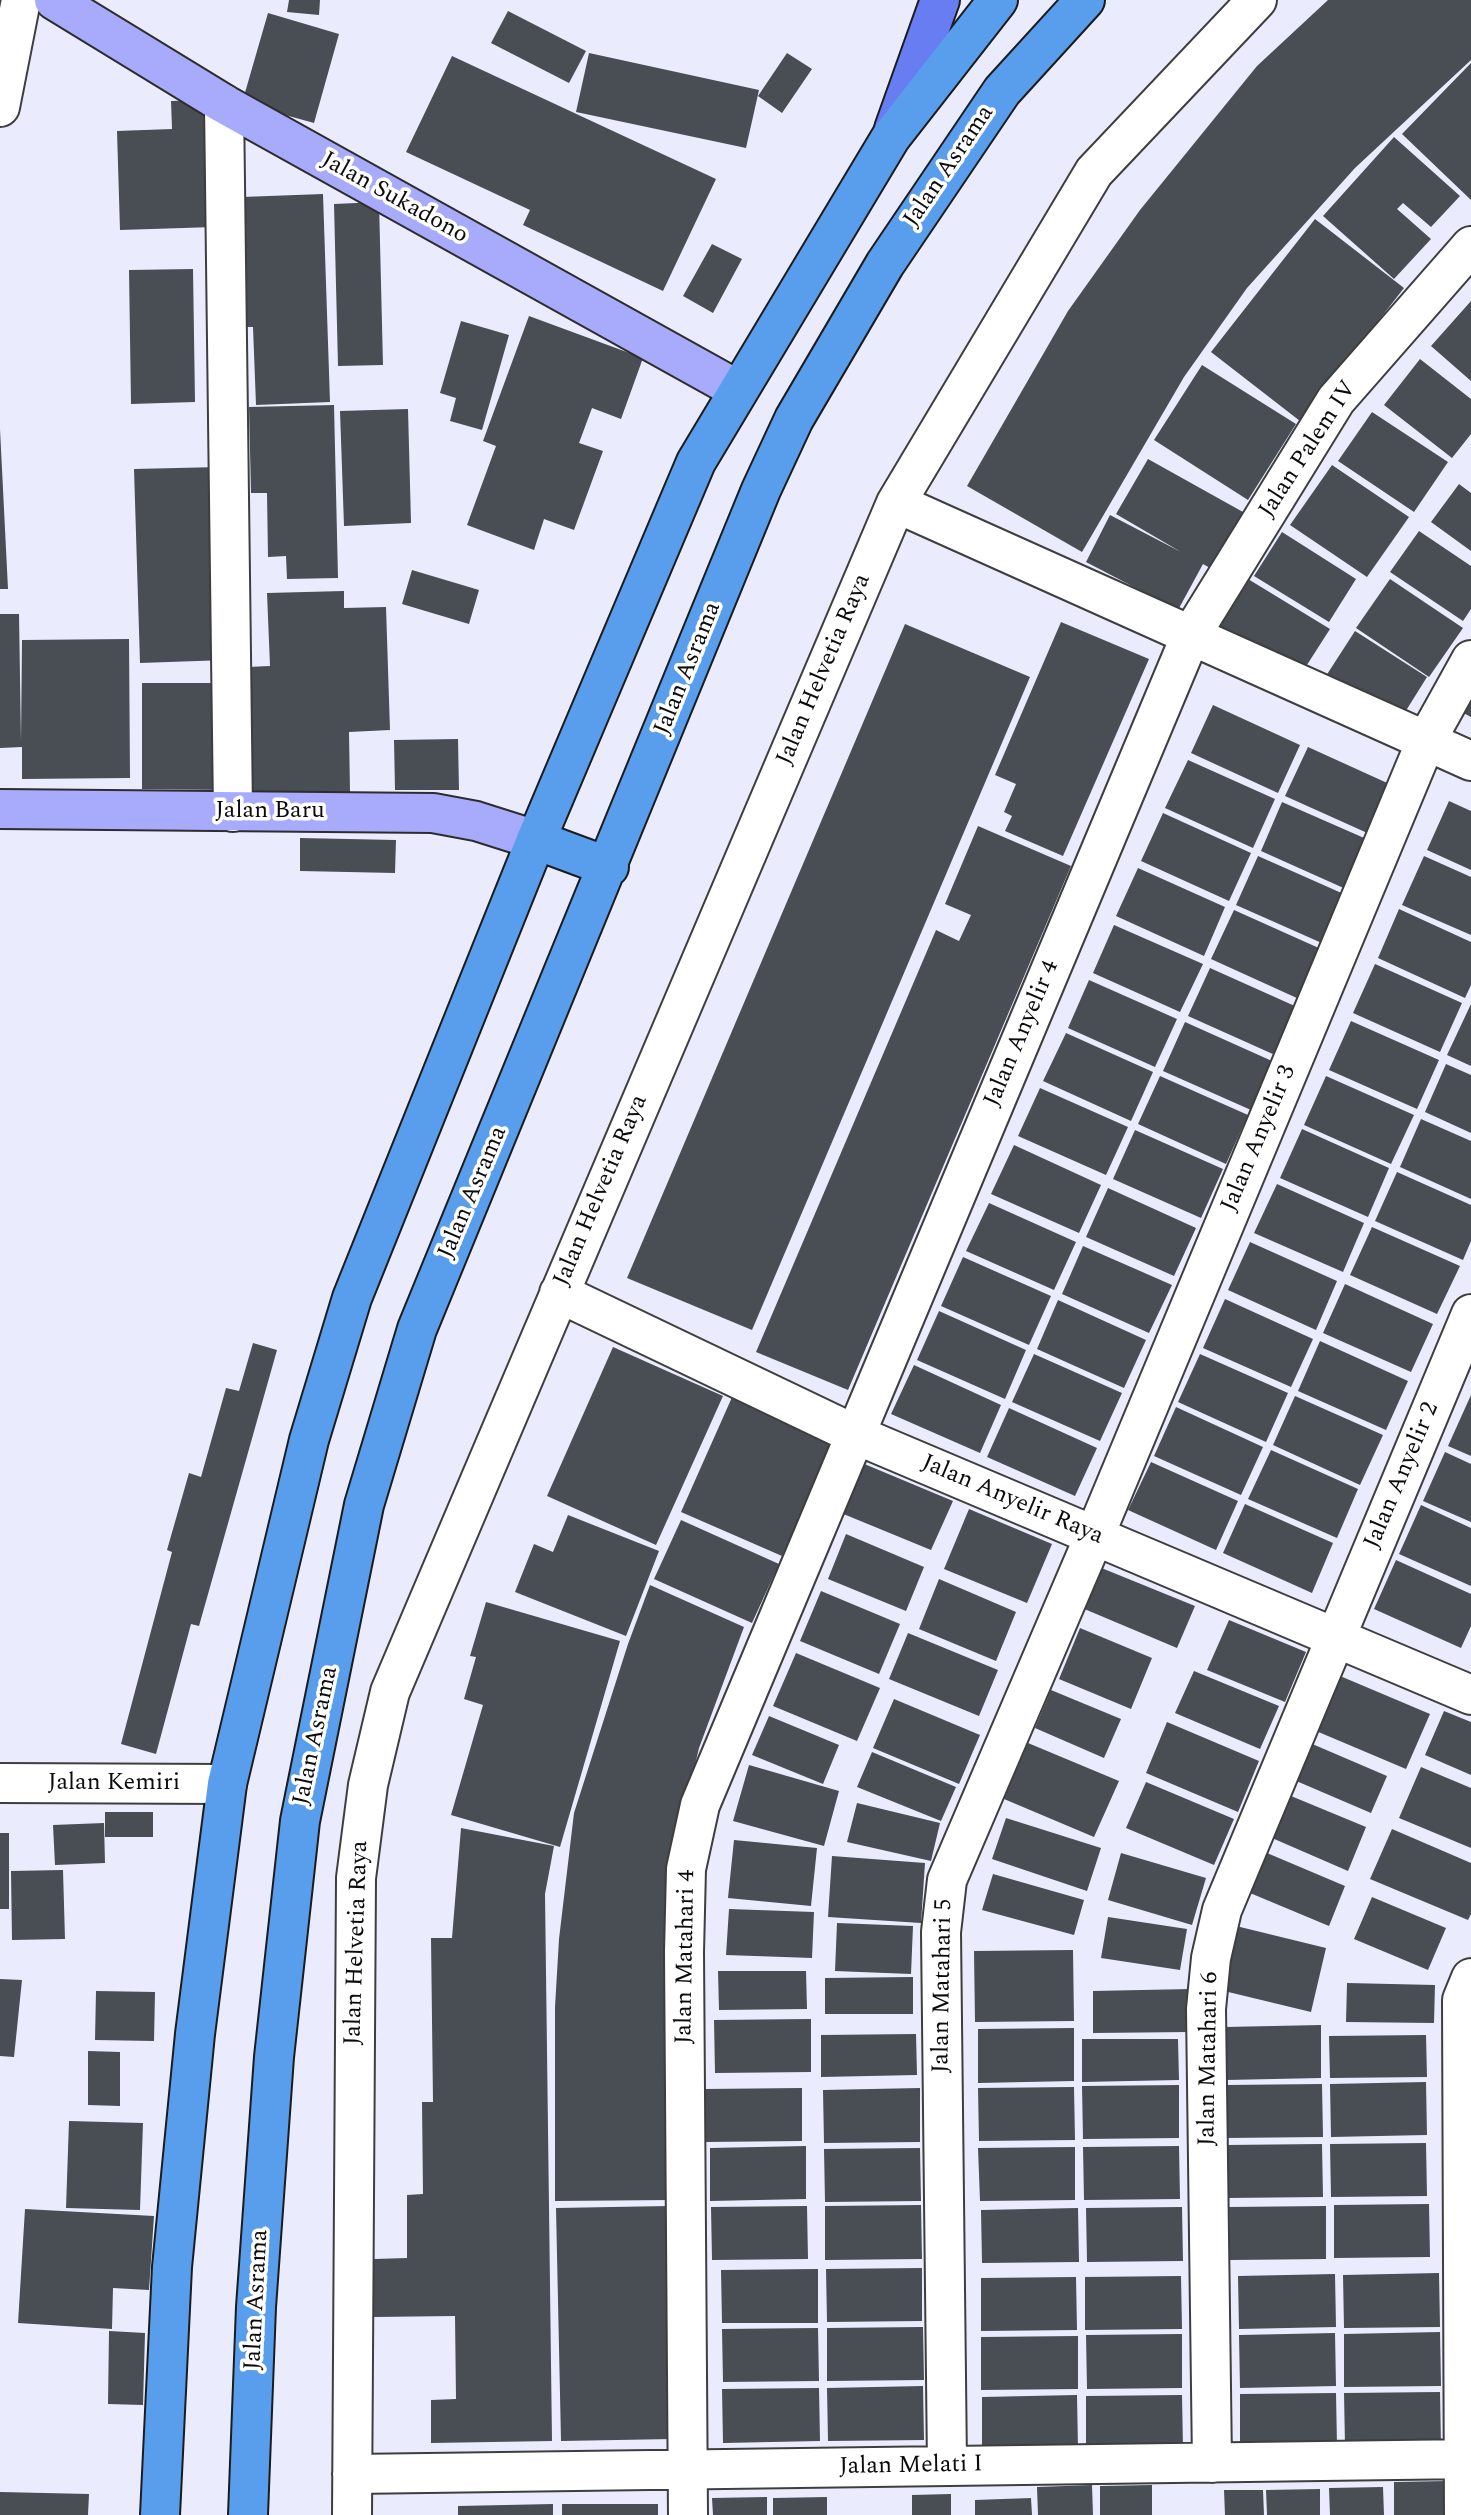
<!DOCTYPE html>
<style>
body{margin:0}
canvas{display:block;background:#eaecfe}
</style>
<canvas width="1471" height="2515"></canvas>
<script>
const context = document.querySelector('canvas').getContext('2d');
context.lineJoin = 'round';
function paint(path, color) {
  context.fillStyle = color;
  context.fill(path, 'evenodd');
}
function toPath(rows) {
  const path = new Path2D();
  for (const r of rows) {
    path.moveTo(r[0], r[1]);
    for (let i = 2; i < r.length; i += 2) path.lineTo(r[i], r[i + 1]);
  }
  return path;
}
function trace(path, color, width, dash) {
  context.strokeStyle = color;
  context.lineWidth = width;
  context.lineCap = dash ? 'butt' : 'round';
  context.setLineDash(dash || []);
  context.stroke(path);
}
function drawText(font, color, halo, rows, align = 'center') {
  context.font = font + ' Spectral,serif';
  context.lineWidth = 7;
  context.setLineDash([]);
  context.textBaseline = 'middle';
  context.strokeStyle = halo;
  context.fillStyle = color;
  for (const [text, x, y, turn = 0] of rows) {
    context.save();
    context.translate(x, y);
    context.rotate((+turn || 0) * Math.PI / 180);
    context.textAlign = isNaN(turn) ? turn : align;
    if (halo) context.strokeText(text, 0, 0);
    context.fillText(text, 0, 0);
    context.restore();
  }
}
const building = toPath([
 [289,0,320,0,319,15,287,12],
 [1328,0,1471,0,1471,60,1355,168,1247,288,1184,377,1082,552,967,486,1068,311,1140,210,1257,66],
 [508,11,586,51,569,83,491,43],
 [268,13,339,34,314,123,242,103],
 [589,53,759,90,746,148,576,112],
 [787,53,812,69,782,113,758,96],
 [452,56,716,179,663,291,523,225,530,210,406,152],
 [1471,63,1471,200,1402,134],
 [211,100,214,227,120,230,117,131,172,129,171,101],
 [1394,137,1460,196,1431,227,1403,203,1397,209,1431,239,1394,279,1323,216],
 [323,194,330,402,256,405,253,327,247,327,242,197],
 [379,202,383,365,338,366,334,204],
 [1315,219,1404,288,1300,421,1211,352],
 [712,244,742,259,713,313,683,296],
 [193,269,195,402,131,404,129,270],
 [1471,301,1471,381,1431,346],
 [529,316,643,358,621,419,592,408,579,443,603,451,574,530,544,519,534,550,467,525,496,446,483,441],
 [461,321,509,335,482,430,450,421,456,398,440,393],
 [1420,359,1471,399,1471,434,1452,458,1384,405],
 [1202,365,1296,424,1248,500,1154,440],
 [334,405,338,578,287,579,286,556,268,557,267,493,251,493,249,407],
 [408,409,411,523,344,526,340,411],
 [1372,412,1448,462,1414,512,1338,461],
 [0,429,8,589,0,589],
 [1148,459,1243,512,1210,568,1203,564,1178,610,1086,562,1110,515,1181,552,1116,514],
 [1332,465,1409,517,1367,577,1290,525],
 [220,467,226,660,140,663,134,469],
 [1459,484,1471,493,1471,551,1431,522],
 [1419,531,1471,566,1471,609,1463,621,1390,572],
 [1282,532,1356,579,1329,622,1254,576],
 [412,570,479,590,469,624,402,604],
 [1248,579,1330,629,1296,682,1215,632],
 [1390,579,1463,628,1429,677,1356,628],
 [344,591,344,608,386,607,390,730,349,732,350,792,251,795,247,667,270,666,267,593],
 [0,614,19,614,21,742,22,640,129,639,130,778,22,779,22,747,0,748],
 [1061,622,1149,659,1063,856,1005,831,1012,816,1004,812,1016,784,995,775],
 [905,624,1030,677,752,1330,627,1278],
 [1355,631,1427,677,1397,725,1324,679],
 [1471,679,1471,717,1454,708],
 [142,683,232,683,232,790,142,789],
 [1213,705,1300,745,1278,793,1191,753],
 [458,739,459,790,395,790,394,740],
 [1308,747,1396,787,1374,836,1285,796],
 [1188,760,1275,799,1253,848,1165,808],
 [1449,801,1471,811,1471,870,1427,850],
 [1282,802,1371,841,1348,890,1261,851],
 [1163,813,1251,853,1229,901,1141,861],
 [978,826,1071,866,848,1390,756,1352,936,930,959,941,971,915,945,904],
 [300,838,396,840,395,873,300,871],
 [1258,856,1346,895,1324,944,1236,905],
 [1424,856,1471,877,1471,935,1402,905],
 [1138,868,1225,907,1204,956,1116,916],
 [1399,909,1471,942,1471,985,1465,998,1378,958],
 [1234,910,1321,949,1299,999,1211,959],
 [1114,925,1203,964,1180,1012,1093,973],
 [1375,964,1462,1003,1440,1052,1353,1013],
 [1210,968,1297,1007,1275,1055,1188,1016],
 [1089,980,1177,1019,1155,1067,1068,1028],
 [1471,1004,1471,1066,1447,1055],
 [1351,1021,1439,1060,1417,1109,1329,1070],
 [1185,1022,1272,1061,1251,1110,1163,1071],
 [1066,1033,1153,1072,1131,1121,1043,1081],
 [1446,1064,1471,1075,1471,1133,1425,1112],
 [1160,1076,1248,1115,1226,1164,1138,1124],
 [1326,1076,1414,1115,1391,1164,1304,1125],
 [1040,1088,1128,1127,1106,1175,1018,1136],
 [1421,1119,1471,1141,1471,1199,1400,1167],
 [1302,1129,1389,1168,1368,1217,1280,1178],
 [1135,1130,1223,1169,1201,1218,1113,1179],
 [1014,1145,1101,1185,1079,1233,991,1194],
 [1397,1172,1471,1205,1471,1241,1463,1260,1375,1221],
 [1277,1184,1364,1223,1343,1272,1254,1233],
 [1108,1188,1196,1228,1174,1276,1086,1237],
 [989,1203,1076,1242,1054,1290,966,1251],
 [1372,1227,1460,1266,1437,1314,1350,1275],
 [1250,1242,1337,1281,1316,1330,1228,1290],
 [1083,1246,1172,1285,1149,1333,1062,1294],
 [963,1257,1051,1296,1029,1345,941,1306],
 [1345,1284,1433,1324,1411,1372,1323,1333],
 [1225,1299,1313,1339,1291,1387,1203,1348],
 [1058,1300,1146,1340,1124,1388,1037,1349],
 [939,1311,1026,1350,1005,1399,917,1360],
 [1320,1341,1408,1381,1386,1430,1298,1391],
 [253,1343,277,1350,199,1626,191,1624,156,1754,121,1744,172,1552,167,1550,189,1473,201,1477,226,1388,239,1391],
 [613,1347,723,1396,656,1545,547,1496],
 [1034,1354,1122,1393,1100,1441,1012,1402],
 [1200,1354,1288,1393,1266,1442,1178,1402],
 [914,1365,1001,1405,980,1453,891,1414],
 [733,1395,834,1439,782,1556,681,1512],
 [1471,1395,1471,1456,1448,1446],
 [1295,1396,1383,1435,1360,1485,1273,1445],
 [1176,1407,1263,1447,1241,1495,1154,1456],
 [1009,1408,1097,1448,1075,1496,987,1457],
 [1271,1450,1358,1489,1337,1538,1248,1499],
 [1445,1452,1471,1464,1471,1522,1423,1501],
 [1151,1462,1238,1501,1216,1550,1128,1510],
 [862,1463,953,1501,931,1550,841,1513],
 [1245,1504,1333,1543,1312,1593,1223,1553],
 [1421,1505,1471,1528,1471,1586,1399,1554],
 [969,1509,1052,1544,1027,1603,944,1569],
 [568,1515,659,1551,626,1636,515,1592,534,1544,553,1552],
 [681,1520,779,1564,752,1623,654,1579],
 [846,1534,924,1567,906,1611,828,1579],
 [1396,1560,1471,1594,1471,1626,1461,1648,1374,1609],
 [1099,1567,1195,1606,1177,1648,1082,1608],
 [939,1579,1016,1612,996,1661,919,1629],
 [650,1585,744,1627,699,1748,681,1825,671,2200,555,2201,555,2007,559,1939,574,1813,628,1644],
 [821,1591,900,1624,879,1674,800,1641],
 [486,1602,620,1641,560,1847,451,1815,483,1705,464,1699,476,1657,470,1656],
 [1229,1620,1306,1652,1285,1702,1207,1670],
 [1080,1628,1152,1658,1131,1709,1059,1679],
 [908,1633,998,1670,979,1716,889,1679],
 [796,1653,880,1688,857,1741,773,1706],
 [1194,1671,1279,1706,1260,1749,1175,1713],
 [1333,1673,1430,1714,1406,1769,1309,1728],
 [1051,1690,1121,1719,1104,1758,1035,1728],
 [894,1699,980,1735,959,1784,873,1748],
 [1444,1711,1471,1722,1471,1775,1425,1755],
 [769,1716,839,1745,823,1784,752,1755],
 [1167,1722,1259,1761,1238,1812,1146,1773],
 [1028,1743,1119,1781,1094,1837,1004,1799],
 [1310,1743,1387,1776,1371,1813,1294,1780],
 [872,1752,956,1787,941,1821,857,1787],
 [749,1765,839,1791,824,1846,733,1821],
 [1421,1767,1471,1788,1471,1848,1399,1818],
 [1146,1782,1234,1819,1214,1865,1126,1828],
 [1291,1796,1366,1827,1348,1871,1272,1838],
 [857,1803,940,1823,931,1861,847,1842],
 [105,1812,153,1812,153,1837,105,1837],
 [1006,1818,1101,1848,1087,1891,992,1859],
 [104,1823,105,1863,55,1865,53,1825],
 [461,1828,554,1846,545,1894,552,2441,431,2443,431,2400,456,2399,455,2316,374,2317,374,2259,407,2258,407,2195,423,2194,422,2102,433,2102,431,1938,452,1938],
 [1392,1829,1471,1863,1471,1914,1468,1920,1370,1879],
 [0,1833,9,1833,9,1909,0,1909],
 [734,1840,817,1848,811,1906,728,1898],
 [1121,1853,1206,1878,1192,1925,1108,1900],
 [1267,1853,1345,1886,1329,1926,1250,1893],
 [832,1856,925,1863,921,1923,828,1917],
 [63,1870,65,1939,12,1940,11,1871],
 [993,1874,1084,1900,1074,1935,982,1910],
 [1372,1897,1446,1928,1428,1970,1354,1939],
 [729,1909,814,1912,812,1958,726,1955],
 [1108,1917,1187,1929,1180,1970,1101,1958],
 [837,1923,913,1926,911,1974,835,1971],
 [1236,1926,1326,1948,1311,2012,1220,1990],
 [1073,1950,1074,2021,975,2022,974,1951],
 [718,1971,806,1971,807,2009,719,2010],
 [913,1977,913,2014,825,2014,825,1978],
 [0,1979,22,1980,14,2057,0,2056],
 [1347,1983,1435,1985,1434,2023,1346,2022],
 [1191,1989,1191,2032,1093,2033,1093,1991],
 [96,1991,155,1992,154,2041,95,2040],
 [811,2019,811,2072,715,2073,714,2020],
 [1321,2025,1321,2078,1226,2080,1225,2027],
 [1074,2028,1074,2081,978,2083,978,2029],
 [916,2034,917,2075,821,2077,821,2035],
 [1426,2035,1427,2077,1330,2078,1329,2036],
 [1082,2039,1178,2039,1179,2080,1082,2082],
 [88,2051,120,2052,120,2106,88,2105],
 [1426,2082,1427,2135,1331,2137,1330,2084],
 [1322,2084,1323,2137,1226,2138,1226,2085],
 [1179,2085,1179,2138,1083,2139,1082,2086],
 [1074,2087,1075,2140,979,2141,978,2088],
 [802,2088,802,2141,706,2142,705,2089],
 [920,2088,920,2142,824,2143,823,2090],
 [69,2121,143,2123,140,2210,66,2208],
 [1426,2143,1427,2196,1331,2197,1330,2144],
 [1322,2144,1323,2197,1227,2198,1226,2145],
 [806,2146,806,2199,710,2201,710,2148],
 [1179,2146,1180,2199,1084,2200,1083,2147],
 [1075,2147,1075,2200,980,2201,978,2148],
 [920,2148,921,2201,825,2202,824,2149],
 [1429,2204,1430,2257,1334,2258,1334,2205],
 [921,2205,922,2259,825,2260,825,2206],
 [669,2206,673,2439,561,2441,556,2208],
 [807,2206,808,2259,712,2260,711,2207],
 [1326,2206,1326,2259,1230,2260,1229,2207],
 [1182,2207,1183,2261,1087,2262,1086,2208],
 [1078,2208,1079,2262,982,2263,981,2210],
 [25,2209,154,2216,149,2290,113,2288,112,2329,18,2323],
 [922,2268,922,2321,827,2322,826,2269],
 [818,2269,818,2323,722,2323,721,2270],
 [1439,2273,1440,2327,1344,2328,1343,2275],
 [1335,2274,1336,2327,1239,2329,1238,2276],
 [1181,2276,1182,2329,1085,2330,1085,2277],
 [1076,2277,1077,2330,981,2331,981,2278],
 [923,2327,924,2380,827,2381,827,2328],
 [818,2328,819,2381,723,2382,722,2329],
 [109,2331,145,2333,143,2405,108,2404],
 [1440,2332,1441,2386,1344,2387,1344,2334],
 [1335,2333,1336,2386,1240,2388,1239,2335],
 [1182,2334,1182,2388,1087,2389,1086,2335],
 [1078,2336,1078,2389,981,2390,981,2337],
 [923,2386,924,2440,828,2441,827,2388],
 [819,2388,820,2441,723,2443,722,2389],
 [1440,2392,1441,2445,1345,2446,1344,2393],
 [1336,2393,1337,2446,1240,2448,1240,2394],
 [1077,2395,1078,2449,982,2450,982,2397],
 [1182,2395,1183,2448,1086,2449,1086,2396],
 [1447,2481,1448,2515,1394,2515,1394,2482],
 [1092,2485,1093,2515,1038,2515,1037,2487],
 [1152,2485,1152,2515,1100,2515,1100,2486],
 [1383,2487,1384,2515,1330,2515,1329,2488],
 [1320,2489,1320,2515,1267,2515,1266,2490],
 [1224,2490,1263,2490,1264,2515,1225,2515],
 [0,2492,89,2494,88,2515,0,2515],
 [951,2494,951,2515,912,2515,912,2495],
 [767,2497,767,2515,713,2515,712,2498],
 [827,2497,827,2515,773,2515,773,2498],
 [1031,2498,1032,2515,975,2515,975,2500],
 [553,2504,553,2515,458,2515,458,2506],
 [562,2504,658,2504,658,2515,562,2515]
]);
const street = toPath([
 [224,104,233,812],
 [0,107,21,0],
 [896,503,1471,761],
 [559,1293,854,1434,1471,1695],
 [0,1783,227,1784],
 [1212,2463,1206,2009,1211,1958,1222,1910,1471,1314],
 [947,2466,941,1932,947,1880,1094,1537,1426,741,1471,660],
 [352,2474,1471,2459],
 [352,2515,356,1878,368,1785,390,1692,896,503,1094,172,1257,0],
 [688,2515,684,1952,686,1869,700,1805,1191,635,1336,400,1471,246],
 [1464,2515,1462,2000,1471,1978]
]);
const secondary = toPath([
 [54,0,224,104,738,390],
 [0,809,433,813,476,821,536,840]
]);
const primary = toPath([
 [894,129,940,0]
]);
const highway = toPath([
 [536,840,609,867],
 [160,2515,172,2267,195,2034,227,1784,309,1440,352,1298,536,840,696,462,891,137,998,0],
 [248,2515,256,2307,274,2057,300,1821,364,1505,417,1329,761,490,794,419,885,264,1002,91,1085,0]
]);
const streetNames = [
 ["Jalan Asrama",950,167,-56],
 ["Jalan Sukadono",394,199,29],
 ["Jalan Palem IV",1309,450,-57],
 ["Jalan Asrama",689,669,-68],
 ["Jalan Helvetia Raya",825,670,-67],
 ["Jalan Baru",270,812],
 ["Jalan Anyelir 4",1023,1034,-67],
 ["Jalan Anyelir 3",1260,1139,-67],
 ["Jalan Helvetia Raya",602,1191,-67],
 ["Jalan Asrama",474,1193,-67],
 ["Jalan Anyelir 2",1403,1476,-67],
 ["Jalan Anyelir Raya",1012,1501,23],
 ["Jalan Asrama",317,1736,-78],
 ["Jalan Kemiri",114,1784],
 ["Jalan Helvetia Raya",358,1943,-88],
 ["Jalan Matahari 4",687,1957,-89],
 ["Jalan Matahari 5",944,1986,-89],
 ["Jalan Matahari 6",1210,2059,-89],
 ["Jalan Asrama",258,2300,-87],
 ["Jalan Melati I",911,2467,-1]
];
paint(building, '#484e53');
trace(street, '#3e3e3e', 42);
trace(secondary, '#2d2d2d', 42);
trace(primary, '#1c1c1c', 42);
trace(highway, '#1c1c1c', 42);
trace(street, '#fff', 38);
trace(secondary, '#a8abfb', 38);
trace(primary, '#677df1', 38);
trace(highway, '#599eed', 38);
drawText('24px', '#0b0b0b', '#fff', streetNames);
</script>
